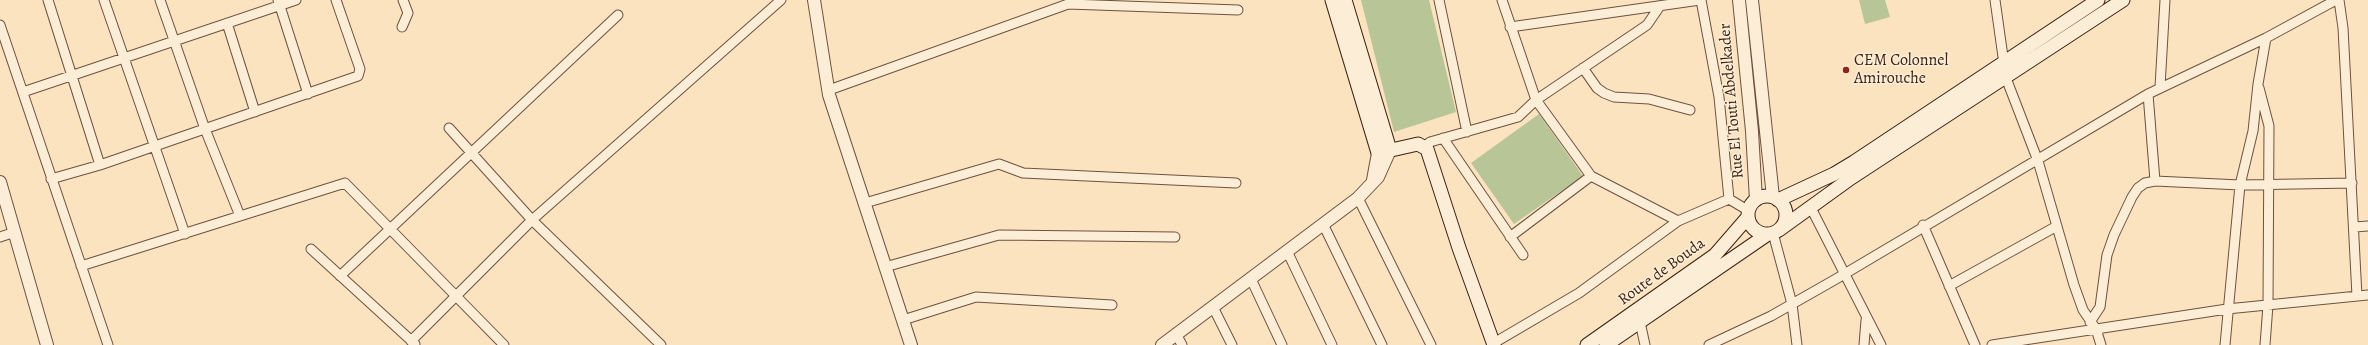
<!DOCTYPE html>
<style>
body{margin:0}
canvas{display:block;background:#fbe3c0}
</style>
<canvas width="2368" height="345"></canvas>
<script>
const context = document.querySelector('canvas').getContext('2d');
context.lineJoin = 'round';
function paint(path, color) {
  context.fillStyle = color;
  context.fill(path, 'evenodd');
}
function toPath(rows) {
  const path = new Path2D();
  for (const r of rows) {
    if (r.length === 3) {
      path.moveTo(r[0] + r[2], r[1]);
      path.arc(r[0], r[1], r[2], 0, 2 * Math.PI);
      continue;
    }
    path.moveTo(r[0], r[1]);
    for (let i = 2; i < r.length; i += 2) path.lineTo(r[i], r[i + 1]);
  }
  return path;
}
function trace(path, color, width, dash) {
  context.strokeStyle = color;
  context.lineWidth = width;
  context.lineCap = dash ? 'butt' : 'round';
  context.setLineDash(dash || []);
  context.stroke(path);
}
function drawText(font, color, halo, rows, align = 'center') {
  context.font = font + ' Alegreya,serif';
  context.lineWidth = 3;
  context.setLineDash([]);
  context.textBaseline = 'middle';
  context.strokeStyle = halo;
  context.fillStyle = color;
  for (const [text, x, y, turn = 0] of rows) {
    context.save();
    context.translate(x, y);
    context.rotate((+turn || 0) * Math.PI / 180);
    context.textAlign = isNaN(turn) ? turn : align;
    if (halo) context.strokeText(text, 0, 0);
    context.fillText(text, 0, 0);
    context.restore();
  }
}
const green = toPath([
 [1361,0,1429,0,1456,112,1394,132],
 [1859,0,1885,0,1890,17,1865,24],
 [1539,114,1583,176,1514,224,1471,163]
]);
const minor = toPath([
 [48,0,100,165],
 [104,0,185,234],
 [160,0,205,129,240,216],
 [278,0,308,94],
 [1439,0,1467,132],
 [1502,0,1536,100,1591,176,1510,237],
 [1701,0,1719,97,1729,199],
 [1995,0,2006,78,2038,161,2074,285,2083,310,2096,329,2101,345],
 [2339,0,2343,28,2357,296],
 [227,23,255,112],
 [0,25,108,345],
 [402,27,408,13,403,0],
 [1510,27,1700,0],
 [1583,68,1597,88,1604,93,1614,97,1649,99,1690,110],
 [2160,87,2165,0],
 [2259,88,2269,126,2268,305,2265,345],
 [829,90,1068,4,1238,10],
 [23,92,296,0],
 [2148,94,2155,181],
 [449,128,532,220,661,345],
 [1443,138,1523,255],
 [1425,146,1430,142,1518,117,1536,100,1647,25,1660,6],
 [1591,176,1678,221,1729,199,1749,211],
 [51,179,100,165,358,76,360,69,336,0],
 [1358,198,1431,345],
 [865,203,999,164,1023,173,1236,183],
 [1810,206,1881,345],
 [1323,224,1382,345],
 [1923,225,1975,345],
 [2355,227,2368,226],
 [1773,233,1792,304,1797,345],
 [0,237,15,232],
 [311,249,415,344],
 [1287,251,1332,345],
 [81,266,345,183,504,345],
 [885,267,999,235,1175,237],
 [340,276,618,15],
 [1251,279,1282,345],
 [1949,286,2057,226],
 [1213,307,1232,345],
 [903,320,976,297,1112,305],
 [1640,322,1645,345],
 [2090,322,2100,307,2107,255,2114,235,2132,197,2138,188,2145,183,2155,181,2240,185,2352,183],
 [1176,334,1182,345],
 [411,341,532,220,781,0],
 [1494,343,1579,293,1678,221],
 [1709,345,1771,316,1836,279,2148,94,2266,38,2336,0],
 [1864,345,1866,320],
 [1992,345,2227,309,2368,295],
 [2225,345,2240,185,2253,131,2258,84,2266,38]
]);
const tertiary = toPath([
 [814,0,829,95,911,345],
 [1739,0,1752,131,1756,200],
 [1752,0,1773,197],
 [1373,180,1378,153],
 [0,182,47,345],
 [1162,345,1358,198,1378,177,1390,150]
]);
const secondary = toPath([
 [1332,0,1378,153,1418,144,1427,149,1459,248,1494,345],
 [1345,0,1390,150],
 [1767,215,19],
 [1778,200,1834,174,1854,162,2098,0],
 [1779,230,1851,178,2123,0],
 [1587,345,1715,255,1748,217],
 [1606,345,1768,234]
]);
const markers = [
 [1846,70,4,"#8f2418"]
];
const poiNames = [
 ["CEM Colonnel",1854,61],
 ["Amirouche",1854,79]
];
const streetNames = [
 ["Rue El Touti Abdelkader",1732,101,-95],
 ["Route de Bouda",1662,272,-36]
];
paint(green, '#b8c597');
trace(minor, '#6d5240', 11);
trace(tertiary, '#6d5240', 14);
trace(secondary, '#3e2215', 15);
trace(minor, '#fcedd6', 9);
trace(tertiary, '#fcedd6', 12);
trace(secondary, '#fcedd6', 13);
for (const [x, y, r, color] of markers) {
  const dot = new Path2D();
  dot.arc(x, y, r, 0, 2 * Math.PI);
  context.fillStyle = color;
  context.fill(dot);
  trace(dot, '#fcedd6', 1.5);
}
drawText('16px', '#3e2215', '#fcedd6', poiNames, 'left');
drawText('16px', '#3e2215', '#fcedd6', streetNames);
</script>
